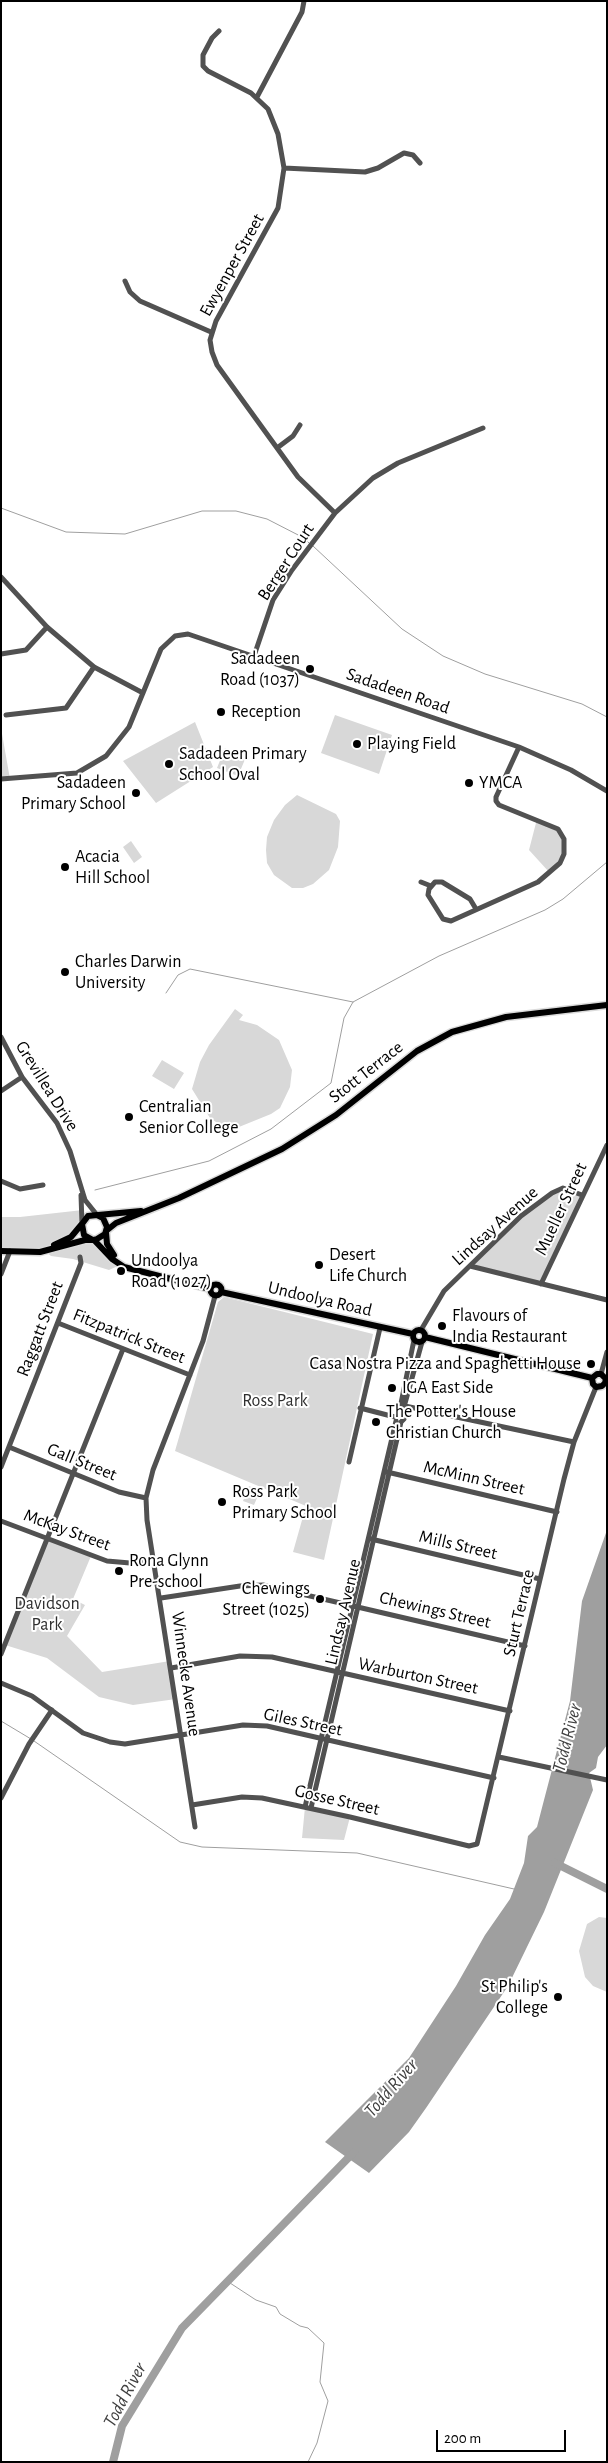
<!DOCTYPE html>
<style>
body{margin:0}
#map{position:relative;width:608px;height:2463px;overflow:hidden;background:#fff;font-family:"Alegreya Sans",sans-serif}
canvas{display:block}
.frame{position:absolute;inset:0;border:2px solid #000;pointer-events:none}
.scale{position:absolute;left:436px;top:2430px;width:130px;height:22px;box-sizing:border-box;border:2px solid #000;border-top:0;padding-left:6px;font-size:15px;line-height:18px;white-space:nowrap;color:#000;-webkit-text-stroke:4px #fff;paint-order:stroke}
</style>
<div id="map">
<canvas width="608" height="2463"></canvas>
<div class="frame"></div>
<div class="scale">200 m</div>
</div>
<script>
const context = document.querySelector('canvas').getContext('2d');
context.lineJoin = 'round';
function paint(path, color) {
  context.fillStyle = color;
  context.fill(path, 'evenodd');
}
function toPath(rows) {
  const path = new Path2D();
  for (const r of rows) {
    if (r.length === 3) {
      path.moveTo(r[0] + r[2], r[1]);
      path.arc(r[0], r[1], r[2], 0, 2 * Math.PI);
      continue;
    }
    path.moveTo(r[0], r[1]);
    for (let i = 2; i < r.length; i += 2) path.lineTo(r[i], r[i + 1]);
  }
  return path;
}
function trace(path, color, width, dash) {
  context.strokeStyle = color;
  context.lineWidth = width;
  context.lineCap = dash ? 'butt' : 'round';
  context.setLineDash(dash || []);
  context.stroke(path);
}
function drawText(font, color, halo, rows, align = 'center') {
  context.font = font + ' "Alegreya Sans",sans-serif';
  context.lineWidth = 4;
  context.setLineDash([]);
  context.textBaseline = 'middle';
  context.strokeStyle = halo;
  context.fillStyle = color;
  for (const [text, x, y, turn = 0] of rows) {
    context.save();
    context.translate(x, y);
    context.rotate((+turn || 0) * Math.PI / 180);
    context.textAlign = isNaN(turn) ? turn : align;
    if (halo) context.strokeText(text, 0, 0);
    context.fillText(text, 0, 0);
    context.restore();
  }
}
const green = toPath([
 [335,715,392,735,379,774,321,753],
 [195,722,213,767,156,803,123,761],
 [1,728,10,779,1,779],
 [225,748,246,757,238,776,217,768],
 [297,795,336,814,340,821,338,847,329,870,313,884,303,888,292,888,274,875,267,863,266,850,267,837,274,820,285,805],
 [537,819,561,833,564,854,549,872,529,850],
 [131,841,142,857,134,863,123,847],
 [235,1009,243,1015,239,1020,257,1025,279,1040,292,1070,290,1087,280,1108,271,1114,234,1129,225,1128,210,1118,192,1089,200,1062,209,1045],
 [162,1060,184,1073,174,1089,152,1076],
 [563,1188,582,1195,541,1284,470,1266,521,1216],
 [83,1210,84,1220,64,1242,42,1249,1,1251,1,1217,20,1217],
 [91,1239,120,1265,109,1270,73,1259,51,1256,46,1252],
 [224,1297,373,1334,324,1560,293,1552,306,1506,175,1451,218,1302],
 [249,1486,260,1491,254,1505,243,1501],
 [47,1539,91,1556,73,1599,85,1605,67,1636,102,1672,170,1661,176,1699,133,1705,99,1697,47,1658,5,1645],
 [305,1807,350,1817,344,1840,302,1838],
 [599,1917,607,1918,607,1992,593,1986,585,1977,579,1951,587,1924]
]);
const water = toPath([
 [607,1530,607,1745,598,1757,596,1768,589,1773,593,1790,544,1912,508,1986,426,2108,409,2132,369,2173,325,2142,409,2058,456,1986,485,1935,510,1899,524,1863,528,1836,537,1827,544,1800,570,1701,582,1601]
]);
const stream = toPath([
 [1,508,66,532,125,534,202,511,236,511,267,519,304,538,310,544],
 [313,546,402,629,443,656,485,674,582,704,607,717],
 [166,993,178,975,190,969,353,1002],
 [95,1190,209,1161,271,1129,331,1083,344,1018,353,1002,439,956,545,910,563,899,607,862],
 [1,1721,31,1739],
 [34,1741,180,1842,202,1847,357,1853,514,1889],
 [227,2281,256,2300,276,2307,280,2314,300,2326,308,2328,324,2343,320,2382,328,2401,317,2443,308,2462]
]);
const river = toPath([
 [555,1863,607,1889],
 [113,2462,122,2426,182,2328,354,2152]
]);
const minor = toPath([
 [219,31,212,38,203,55,203,66,208,71,251,93,268,109,278,134,284,168,278,208,216,321,210,340,212,352,217,365,298,477,335,513],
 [257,97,302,12,304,1],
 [284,168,365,172,378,168,404,153,413,155,420,163],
 [125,281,130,292,140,301,211,332],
 [277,448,293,436,300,425],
 [1,577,47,627,94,667,143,693],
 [1,654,26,650,47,627],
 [254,656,273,600,292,570,335,513,373,478,398,463,483,428],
 [6,715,66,708,94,667],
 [1,779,77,773,106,756,129,727,161,649,175,636,188,634,519,747,571,770,607,791],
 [421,882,431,886],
 [476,909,470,899,442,882,435,882,429,889,428,895,443,919,451,921,538,882,560,863,564,854,564,839,558,829,499,805,496,801,496,797,519,747],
 [1,1037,22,1077,57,1123,70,1151,85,1200,97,1215],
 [1,1091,22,1077],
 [1,1181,20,1189,43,1185],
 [81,1195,82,1224],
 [470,1266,607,1300],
 [1,1274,10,1251],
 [541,1284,607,1145],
 [58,1323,190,1375],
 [421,1330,444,1291,521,1216,552,1193,563,1188,582,1195],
 [601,1374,607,1352],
 [405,1406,574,1442],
 [360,1408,395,1417],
 [399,1413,414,1340],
 [402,1414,422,1342],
 [9,1447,119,1492,146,1498],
 [349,1462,380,1328],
 [1,1467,81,1263,80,1257],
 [387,1472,557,1512],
 [1,1521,107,1561,130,1563,154,1561],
 [371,1539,540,1579],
 [161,1598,240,1586,263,1585,525,1646],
 [1,1654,123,1349],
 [171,1668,240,1656,272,1657,510,1711],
 [1,1683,32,1696,83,1733,110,1742,125,1744,243,1725,267,1726,494,1778],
 [499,1757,607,1780],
 [1,1798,29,1744,52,1710],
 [192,1805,242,1797,262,1798,350,1817,469,1846,477,1844,564,1479,574,1442,596,1387],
 [305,1807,396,1421],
 [311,1808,401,1422,404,1419,402,1414],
 [195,1827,147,1520,146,1498,153,1470,203,1341,215,1296]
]);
const major = toPath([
 [98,1215,141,1211],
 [106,1231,116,1223,179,1198,282,1149,336,1115,417,1051,452,1032,506,1017,607,1005],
 [106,1232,107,1244,114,1255],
 [94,1240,112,1259,124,1267,210,1289],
 [54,1245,71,1237,81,1225],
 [1,1251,40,1252,85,1240,94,1240,97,1239,105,1234,107,1227,103,1218,97,1215,88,1216,82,1224,84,1235,93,1240],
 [216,1290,5.5],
 [221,1292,413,1334],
 [419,1336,6],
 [425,1337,592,1378],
 [592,1378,597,1374,601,1374,606,1379,605,1383],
 [592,1378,593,1384,596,1387,602,1386,605,1383]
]);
const markers = [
 [310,669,5,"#000"],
 [221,712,5,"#000"],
 [357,744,5,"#000"],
 [169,764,5,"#000"],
 [469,783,5,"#000"],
 [136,793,5,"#000"],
 [65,867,5,"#000"],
 [65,972,5,"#000"],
 [129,1117,5,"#000"],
 [319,1265,5,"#000"],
 [121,1271,5,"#000"],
 [442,1326,5,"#000"],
 [591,1364,5,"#000"],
 [392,1388,5,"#000"],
 [376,1422,5,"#000"],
 [222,1502,5,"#000"],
 [119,1571,5,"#000"],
 [320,1599,5,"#000"],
 [558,1997,5,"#000"]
];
const streetNames = [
 ["Ewyenper Street",232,265,-61],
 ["Berger Court",286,562,-57],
 ["Sadadeen Road",398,691,19],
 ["Stott Terrace",366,1072,-38],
 ["Grevillea Drive",47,1086,58],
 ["Mueller Street",561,1209,-65],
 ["Lindsay Avenue",495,1226,-42],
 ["Undoolya Road",320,1299,13],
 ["Raggatt Street",40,1329,-69],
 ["Fitzpatrick Street",129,1336,22],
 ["Gall Street",82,1462,22],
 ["McMinn Street",474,1478,13],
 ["McKay Street",67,1530,20],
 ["Mills Street",458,1545,13],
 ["Chewings Street",435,1610,13],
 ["Lindsay Avenue",343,1612,-77],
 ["Sturt Terrace",519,1613,-77],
 ["Winnecke Avenue",186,1674,82],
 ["Warburton Street",418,1676,12],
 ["Giles Street",303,1722,12],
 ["Gosse Street",337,1800,13]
];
const poiNames = [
 ["Sadadeen",300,659,"right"],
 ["Road (1037)",300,680,"right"],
 ["Reception",231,712],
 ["Playing Field",367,744],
 ["Sadadeen Primary",179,754],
 ["School Oval",179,775],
 ["Sadadeen",126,783,"right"],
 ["Primary School",126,804,"right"],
 ["YMCA",479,783],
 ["Acacia",75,857],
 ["Hill School",75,878],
 ["Charles Darwin",75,962],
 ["University",75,983],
 ["Centralian",139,1107],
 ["Senior College",139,1128],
 ["Desert",329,1255],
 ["Life Church",329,1276],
 ["Undoolya",131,1261],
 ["Road (1027)",131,1282],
 ["Flavours of",452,1316],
 ["India Restaurant",452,1337],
 ["Casa Nostra Pizza and Spaghetti House",581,1364,"right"],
 ["IGA East Side",402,1388],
 ["The Potter's House",386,1412],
 ["Christian Church",386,1433],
 ["Ross Park",232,1492],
 ["Primary School",232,1513],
 ["Rona Glynn",129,1561],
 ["Pre-school",129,1582],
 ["Chewings",310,1589,"right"],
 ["Street (1025)",310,1610,"right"],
 ["St Philip's",548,1987,"right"],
 ["College",548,2008,"right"]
];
const parkNames = [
 ["Ross Park",275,1401],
 ["Davidson",47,1604],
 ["Park",47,1625]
];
const waterNames = [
 ["Todd River",567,1738,-76],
 ["Todd River",391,2088,-49],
 ["Todd River",125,2395,-62]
];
paint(green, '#d8d8d8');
paint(water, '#9f9f9f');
trace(stream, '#9f9f9f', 1);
trace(river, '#9f9f9f', 8);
trace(major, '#dbdbdb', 9);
trace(minor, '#515151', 5);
trace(major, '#000', 6);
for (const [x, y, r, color] of markers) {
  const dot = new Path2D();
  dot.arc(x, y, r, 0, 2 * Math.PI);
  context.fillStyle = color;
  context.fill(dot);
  trace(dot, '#fff', 2);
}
drawText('18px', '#000', '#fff', streetNames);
drawText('18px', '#000', '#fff', poiNames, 'left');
drawText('18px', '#2f2f2f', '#fff', parkNames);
drawText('italic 19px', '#404040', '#fff', waterNames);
</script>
